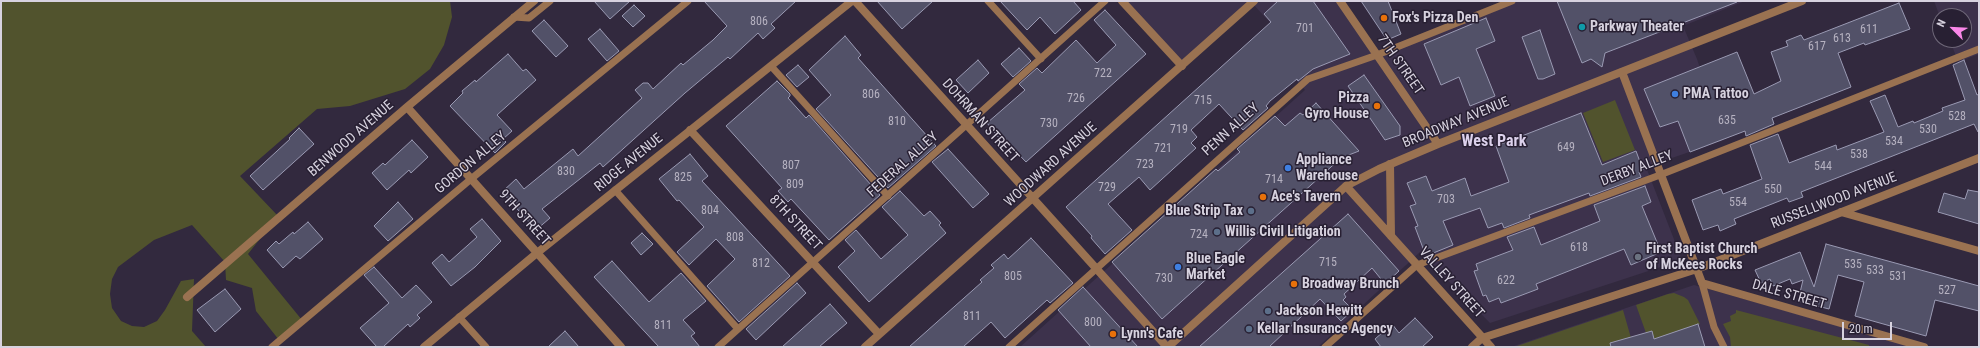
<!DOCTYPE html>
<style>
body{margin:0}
#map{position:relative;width:1980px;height:348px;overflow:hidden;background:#32293e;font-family:"Roboto Condensed",sans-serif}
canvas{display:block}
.frame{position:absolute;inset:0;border:2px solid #d7d2df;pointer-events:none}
.north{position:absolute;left:1932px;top:8px;width:40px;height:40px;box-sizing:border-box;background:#282033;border:1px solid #6e6778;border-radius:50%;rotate:294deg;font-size:11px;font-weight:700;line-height:16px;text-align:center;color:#d7d2df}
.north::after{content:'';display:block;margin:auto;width:14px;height:18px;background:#f987e8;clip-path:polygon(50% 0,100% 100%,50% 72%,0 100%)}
.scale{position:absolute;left:1842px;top:322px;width:50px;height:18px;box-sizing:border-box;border:2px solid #d7d2df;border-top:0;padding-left:5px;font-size:12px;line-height:14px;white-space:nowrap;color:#d7d2df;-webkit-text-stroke:3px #282033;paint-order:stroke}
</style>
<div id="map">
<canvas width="1980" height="348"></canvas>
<div class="frame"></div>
<div class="north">N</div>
<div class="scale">20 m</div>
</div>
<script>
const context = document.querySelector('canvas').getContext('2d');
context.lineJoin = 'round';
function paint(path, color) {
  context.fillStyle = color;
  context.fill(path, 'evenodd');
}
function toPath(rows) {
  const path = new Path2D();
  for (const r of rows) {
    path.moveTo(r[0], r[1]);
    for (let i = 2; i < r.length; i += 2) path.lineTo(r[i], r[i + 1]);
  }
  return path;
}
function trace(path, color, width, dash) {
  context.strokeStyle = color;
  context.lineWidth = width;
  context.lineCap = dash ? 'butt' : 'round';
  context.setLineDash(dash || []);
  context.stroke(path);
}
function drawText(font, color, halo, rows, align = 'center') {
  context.font = font + ' "Roboto Condensed",sans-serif';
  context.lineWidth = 3;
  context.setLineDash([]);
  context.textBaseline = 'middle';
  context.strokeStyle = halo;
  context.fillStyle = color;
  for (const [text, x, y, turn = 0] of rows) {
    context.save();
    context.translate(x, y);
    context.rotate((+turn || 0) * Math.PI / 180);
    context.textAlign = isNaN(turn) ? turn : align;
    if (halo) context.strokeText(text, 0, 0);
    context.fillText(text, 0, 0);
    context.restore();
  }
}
const built = toPath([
 [1122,1,1340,1,1377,55,1512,1,1745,1,1683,26,1697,59,1724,140,1646,167,1682,260,1490,323,1420,252,1318,347,1020,347,1305,90,1274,55,1288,42,1252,3,1182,66],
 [1934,1,1979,1,1979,54,1958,62,1950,40,1964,40,1964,16,1940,17],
 [1694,285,1915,347,1511,347]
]);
const green = toPath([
 [1,1,450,1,452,17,444,45,430,69,405,89,350,106,317,109,240,176,278,216,248,254,302,320,279,340,256,311,252,288,226,280,225,262,192,225,154,240,118,267,112,279,110,294,112,308,121,321,132,326,144,327,157,321,165,310,181,281,194,279,192,331,206,347,1,347],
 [1615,100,1635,150,1603,162,1583,113],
 [1674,293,1684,297,1688,300,1700,324,1676,332,1655,343,1652,331,1646,333,1636,305,1668,294],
 [1623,310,1631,338,1630,347,1514,347],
 [1736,310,1869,345,1869,347,1731,347,1730,337,1723,324,1731,321,1730,316,1736,313]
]);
const building = toPath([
 [594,1,630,1,610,19,594,1],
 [704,1,796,1,771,24,775,28,763,39,758,33,730,59,728,57,685,93,603,167,600,163,542,209,550,218,536,230,502,192,516,179,524,189,573,149,578,156,642,98,635,90,643,83,648,83,653,89,681,63,683,65,713,40,727,26,704,1],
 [877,1,933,1,902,29,877,1],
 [1000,1,1073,1,1081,10,1055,34,1040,17,1027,30,1000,1],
 [1278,1,1313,1,1350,54,1313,69,1298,81,1297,79,1270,101,1266,106,1268,108,1243,130,1219,104,1191,130,1197,137,1191,143,1196,148,1150,190,1139,177,1108,204,1132,230,1105,254,1091,238,1092,236,1066,207,1271,22,1264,14,1278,1],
 [1361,1,1388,1,1401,34,1387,40,1361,1],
 [1557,1,1737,1,1737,2,1605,53,1602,67,1591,59,1582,63,1557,1],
 [1899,3,1910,29,1865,45,1864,43,1838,53,1851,87,1772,118,1774,124,1746,136,1745,131,1690,152,1678,121,1660,127,1644,89,1737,52,1754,94,1781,81,1771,52,1788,46,1786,41,1801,35,1804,40,1899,3],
 [634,5,645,16,633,27,622,16,634,5],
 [1105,10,1146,54,1026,162,1001,136,999,138,987,123,1025,90,1019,84,1037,68,1042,73,1076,40,1097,63,1116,45,1094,20,1105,10],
 [1486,18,1495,41,1476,49,1495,96,1470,106,1459,77,1441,85,1424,44,1486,18],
 [544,20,568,46,556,57,532,31,544,20],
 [600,29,619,51,607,61,588,39,600,29],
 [1540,30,1555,74,1543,79,1538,79,1522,37,1540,30],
 [845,36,861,55,858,58,936,146,888,188,816,109,831,95,809,70,845,36],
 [1019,48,1031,61,1013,77,1001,64,1019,48],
 [508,54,523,71,526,69,536,80,497,115,512,131,503,139,506,142,495,153,450,106,463,93,462,91,475,80,476,82,508,54],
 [978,60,989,73,968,93,956,80,978,60],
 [1964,60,1977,95,1979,94,1979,132,1978,132,1974,124,1801,192,1803,197,1789,202,1787,198,1734,219,1736,224,1720,231,1718,225,1703,230,1692,200,1721,189,1723,194,1762,179,1750,145,1778,134,1789,163,1836,145,1837,150,1884,132,1870,101,1885,95,1898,127,1913,121,1914,123,1943,111,1942,108,1965,100,1953,65,1964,60],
 [798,65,809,77,797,87,786,75,798,65],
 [1364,75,1400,126,1400,135,1385,140,1348,86,1364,75],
 [777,81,790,94,790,96,788,98,806,118,809,115,880,195,829,240,791,199,788,202,778,191,782,188,726,126,777,81],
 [1316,103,1359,151,1341,158,1162,319,1112,262,1216,169,1218,171,1240,152,1237,149,1275,116,1285,126,1300,113,1303,115,1316,103],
 [1581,113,1602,165,1636,151,1643,170,1639,172,1641,177,1590,196,1589,193,1529,215,1530,218,1504,228,1502,223,1488,228,1480,208,1443,221,1453,245,1426,256,1415,227,1418,226,1410,206,1416,204,1407,183,1426,176,1432,191,1465,178,1471,196,1509,182,1496,146,1581,113],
 [299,128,314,144,263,190,250,176,290,139,289,138,299,128],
 [412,140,428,157,411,173,409,170,387,190,372,173,383,163,385,165,412,140],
 [948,149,989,194,973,208,932,162,948,149],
 [690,154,708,176,702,181,790,276,739,322,707,286,735,259,716,239,689,265,677,252,704,227,679,200,677,201,659,179,690,154],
 [1645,186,1651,202,1642,206,1661,252,1631,265,1624,249,1536,284,1538,289,1501,303,1499,298,1489,302,1486,295,1483,296,1474,271,1478,270,1476,264,1513,250,1507,237,1534,227,1541,245,1600,221,1594,205,1645,186],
 [1968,190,1979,192,1979,224,1938,212,1944,193,1965,199,1968,190],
 [900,191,924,216,930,211,941,223,939,225,946,233,869,302,838,267,855,251,845,240,856,230,881,259,908,235,882,207,900,191],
 [398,202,413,219,388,241,374,226,398,202],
 [1348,214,1399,271,1385,284,1372,268,1344,294,1346,297,1343,300,1353,310,1341,321,1320,299,1269,347,1199,347,1348,214],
 [482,219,501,241,475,267,451,286,432,263,442,254,449,262,477,237,470,229,482,219],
 [308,222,323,239,300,259,296,256,283,268,267,250,276,241,279,244,293,232,294,234,308,222],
 [642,233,653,244,641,255,631,243,642,233],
 [1031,238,1073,283,1050,303,1047,300,1005,338,991,322,963,347,909,347,982,282,980,280,994,268,991,265,1004,254,1008,259,1031,238],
 [1826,244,1979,286,1979,311,1935,300,1926,336,1855,316,1864,282,1838,275,1829,309,1798,301,1803,280,1792,284,1790,279,1773,286,1770,279,1761,283,1755,270,1800,252,1814,287,1826,244],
 [612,261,649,302,681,273,706,301,683,320,695,333,691,336,700,347,659,347,594,277,612,261],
 [374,267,402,298,416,285,432,302,417,315,420,318,410,327,408,324,383,347,377,347,360,328,389,303,364,275,374,267],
 [797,283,806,293,756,340,746,329,797,283],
 [1083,287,1138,347,1091,347,1058,310,1083,287],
 [225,289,241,309,215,332,197,310,225,289],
 [830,304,847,323,819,347,782,347,830,304],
 [1415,318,1433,337,1422,347,1381,347,1375,339,1392,324,1399,333,1415,318],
 [1698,324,1705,347,1611,347,1610,343,1652,331,1654,339,1698,324],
 [565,331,579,347,548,347,565,331]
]);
const service = toPath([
 [988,1,1041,59],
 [514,17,529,18,550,1],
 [771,66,888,196],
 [615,190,738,329],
 [1702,283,1714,327,1724,347],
 [459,317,486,347],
 [272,347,471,179,688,1],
 [718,347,1105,1],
 [1009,347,1308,79,1377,55,1512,1],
 [1325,347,1417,265,1660,175,1979,49]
]);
const minor = toPath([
 [855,1,1167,347],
 [1122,1,1182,66],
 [1622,72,1702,283,1924,347],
 [407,107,621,347],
 [690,130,879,334],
 [1390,164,1391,236],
 [1346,186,1491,347],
 [1841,212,1979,251],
 [187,297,407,107,534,1],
 [424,347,537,253,852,1],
 [865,347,1254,1],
 [1472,347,1482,338,1697,269,1979,158]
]);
const tertiary = toPath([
 [1340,1,1438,144],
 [1168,347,1346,186,1379,169,1438,144,1802,1]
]);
const markers = [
 [1384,18,4,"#e8710a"],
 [1582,27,4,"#0f9aa8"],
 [1675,94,4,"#3f7fe0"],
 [1377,106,4,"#e8710a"],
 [1288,168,4,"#3f7fe0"],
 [1263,197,4,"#e8710a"],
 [1251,211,4,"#5c6f8a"],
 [1217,232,4,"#5c6f8a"],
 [1638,257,4,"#6b7280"],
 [1178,267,4,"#3f7fe0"],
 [1294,284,4,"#e8710a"],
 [1268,311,4,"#5c6f8a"],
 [1249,329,4,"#5c6f8a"],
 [1113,334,4,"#e8710a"]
];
const numberNames = [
 ["806",759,22],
 ["701",1305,29],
 ["611",1869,30],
 ["613",1842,39],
 ["617",1817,47],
 ["722",1103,74],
 ["806",871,95],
 ["726",1076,99],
 ["715",1203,101],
 ["528",1957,117],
 ["635",1727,121],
 ["810",897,122],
 ["730",1049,124],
 ["719",1179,130],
 ["530",1928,130],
 ["534",1894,142],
 ["649",1566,148],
 ["721",1163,149],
 ["538",1859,155],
 ["723",1145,165],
 ["807",791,166],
 ["544",1823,167],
 ["830",566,172],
 ["825",683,178],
 ["714",1274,180],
 ["809",795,185],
 ["729",1107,188],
 ["550",1773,190],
 ["703",1446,200],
 ["554",1738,203],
 ["804",710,211],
 ["724",1199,235],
 ["808",735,238],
 ["618",1579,248],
 ["715",1328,263],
 ["812",761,264],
 ["535",1853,265],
 ["533",1875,271],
 ["805",1013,277],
 ["531",1898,277],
 ["730",1164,279],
 ["622",1506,281],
 ["527",1947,291],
 ["811",972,317],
 ["800",1093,323],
 ["811",663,326]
];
const poiNames = [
 ["Fox's Pizza Den",1392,18],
 ["Parkway Theater",1590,27],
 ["PMA Tattoo",1683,94],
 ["Pizza",1369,98,"right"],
 ["Gyro House",1369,114,"right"],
 ["Appliance",1296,160],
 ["Warehouse",1296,176],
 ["Ace's Tavern",1271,197],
 ["Blue Strip Tax",1243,211,"right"],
 ["Willis Civil Litigation",1225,232],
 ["First Baptist Church",1646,249],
 ["of McKees Rocks",1646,265],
 ["Blue Eagle",1186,259],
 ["Market",1186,275],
 ["Broadway Brunch",1302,284],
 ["Jackson Hewitt",1276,311],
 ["Kellar Insurance Agency",1257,329],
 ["Lynn's Cafe",1121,334]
];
const streetNames = [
 ["7TH STREET",1400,65,55],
 ["DOHRMAN STREET",980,121,48],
 ["BROADWAY AVENUE",1456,123,-22],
 ["PENN ALLEY",1231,130,-42],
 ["BENWOOD AVENUE",351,139,-41],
 ["GORDON ALLEY",471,163,-40],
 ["RIDGE AVENUE",629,163,-39],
 ["FEDERAL ALLEY",903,165,-42],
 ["WOODWARD AVENUE",1051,165,-42],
 ["DERBY ALLEY",1637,169,-21],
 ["RUSSELLWOOD AVENUE",1834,201,-21],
 ["9TH STREET",524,218,48],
 ["8TH STREET",795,223,47],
 ["VALLEY STREET",1451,283,48],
 ["DALE STREET",1789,295,16]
];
const quarterNames = [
 ["West Park",1494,142]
];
paint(built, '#3d324c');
paint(green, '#51532d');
paint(building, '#525168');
trace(building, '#9a9ab3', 1);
trace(service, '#9a7251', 7);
trace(minor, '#9a7251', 8);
trace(tertiary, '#9a7251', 8);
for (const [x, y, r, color] of markers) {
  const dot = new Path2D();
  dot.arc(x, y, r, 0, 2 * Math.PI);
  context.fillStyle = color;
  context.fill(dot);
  trace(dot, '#282033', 1.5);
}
drawText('12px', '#b6b2c1', null, numberNames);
drawText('bold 14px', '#d7d2df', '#282033', poiNames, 'left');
drawText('14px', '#d7d2df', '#282033', streetNames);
drawText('bold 16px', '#dcd1ec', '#282033', quarterNames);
</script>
